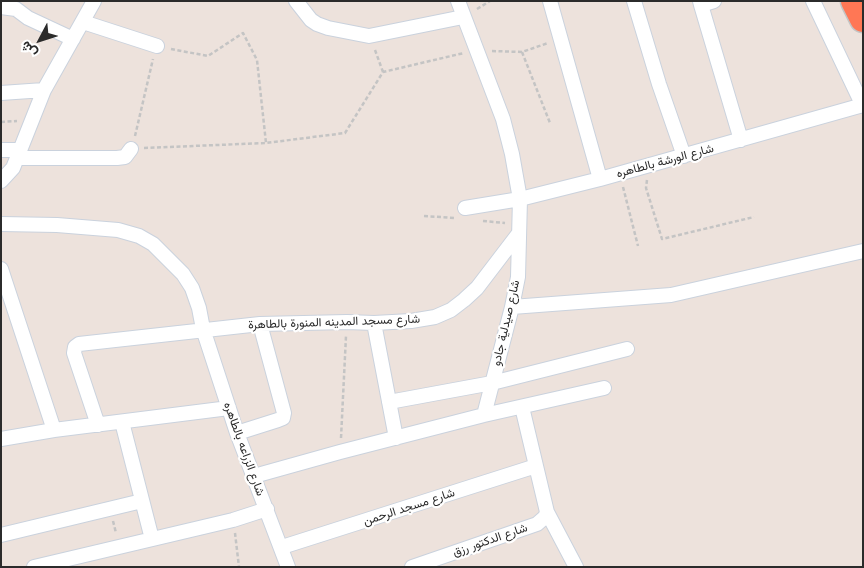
<!DOCTYPE html>
<meta charset="utf-8">
<style>
body{margin:0}
#map{position:relative;width:864px;height:568px;overflow:hidden;background:#ede2dc;font-family:Quicksand,Vazirmatn,sans-serif}
canvas{display:block}
.frame{position:absolute;inset:0;border:2px solid #2b2b2b;pointer-events:none}
.north{position:absolute;left:15px;top:15px;width:50px;height:50px;-webkit-text-stroke:4px #fff;paint-order:stroke;rotate:230deg;font-size:14px;font-weight:700;line-height:20px;text-align:center;color:#2b2b2b}
.north::after{content:'';display:block;margin:auto;width:18px;height:22px;background:#2b2b2b;clip-path:polygon(50% 0,100% 100%,50% 72%,0 100%)}
</style>
<div id="map">
<canvas width="864" height="568"></canvas>
<div class="frame"></div>
<div class="north">ش</div>
</div>
<script>
const context = document.querySelector('canvas').getContext('2d');
context.lineJoin = 'round';
function toPath(rows) {
  const path = new Path2D();
  for (const r of rows) {
    path.moveTo(r[0], r[1]);
    for (let i = 2; i < r.length; i += 2) path.lineTo(r[i], r[i + 1]);
  }
  return path;
}
function trace(path, color, width, dash) {
  context.strokeStyle = color;
  context.lineWidth = width;
  context.lineCap = dash ? 'butt' : 'round';
  context.setLineDash(dash || []);
  context.stroke(path);
}
function drawText(font, color, halo, rows, align = 'center') {
  context.font = font + ' Quicksand,Vazirmatn,sans-serif';
  context.lineWidth = 4.5;
  context.setLineDash([]);
  context.textBaseline = 'middle';
  context.strokeStyle = halo;
  context.fillStyle = color;
  for (const [text, x, y, turn = 0] of rows) {
    context.save();
    context.translate(x, y);
    context.rotate((+turn || 0) * Math.PI / 180);
    context.textAlign = isNaN(turn) ? turn : align;
    if (halo) context.strokeText(text, 0, 0);
    context.fillText(text, 0, 0);
    context.restore();
  }
}
const path = toPath([
 [477,9,490,1],
 [171,49,208,56,243,33,257,60,266,143],
 [375,50,383,72],
 [492,51,522,52,548,43],
 [522,52,550,123],
 [1,122,17,121],
 [135,136,153,59],
 [144,148,266,143,345,133,383,72,464,53],
 [647,180,646,188,662,239,754,217],
 [623,187,638,246],
 [424,216,455,218],
 [483,221,505,223],
 [341,438,346,336],
 [113,521,116,533],
 [235,533,239,567]
]);
const street = toPath([
 [296,1,311,20,317,24,328,28,369,36,463,17],
 [458,1,503,119,512,154,520,199,518,277,512,307,484,415],
 [550,1,600,179],
 [634,1,659,84,684,156],
 [700,1,701,5,714,1],
 [813,1,863,106],
 [701,5,741,140],
 [1,7,16,9,28,18,73,39],
 [83,22,157,46],
 [1,93,44,90],
 [1,150,19,150],
 [17,158,117,158,125,157,131,149],
 [1,181,13,168,44,90,94,1],
 [465,208,520,199,600,179,863,105],
 [1,224,57,225,118,230,139,236,153,244,183,274,192,288,199,308,203,329,237,433,288,567],
 [1,269,54,430],
 [512,307,671,295,863,251],
 [374,323,396,438],
 [389,402,492,383,627,349],
 [122,422,152,539],
 [98,425,74,353,75,347,79,344,260,324,347,322,374,323,411,321,435,317,451,310,464,300,477,288,519,233],
 [237,433,278,420,283,418,284,413,260,324],
 [1,439,54,430,229,408],
 [254,476,340,452,484,415,604,388],
 [547,512,576,567],
 [1,535,142,501],
 [282,547,536,466],
 [34,567,233,520,267,509],
 [412,567,537,524,545,517,547,512,522,407]
]);
const highway = toPath([
 [854,1,863,19]
]);
const streetNames = [
 ["شارع الورشة بالطاهره",665,161,-15],
 ["شارع مسجد المدينه المنورة بالطاهرة",334,322,-2],
 ["شارع صيدلية جادو",506,323,-77],
 ["شارع الزراعه بالطاهره",244,449,70],
 ["شارع مسجد الرحمن",409,507,-18],
 ["شارع الدكتور رزق",490,540,-19]
];
trace(street, '#cad2dd', 16);
trace(highway, '#c4c4c4', 29);
trace(path, '#c4c4c4', 2.5, [4, 2.5]);
trace(street, '#fff', 14);
trace(highway, '#f75', 26);
drawText('12px', '#2b2b2b', '#fff', streetNames);
</script>
